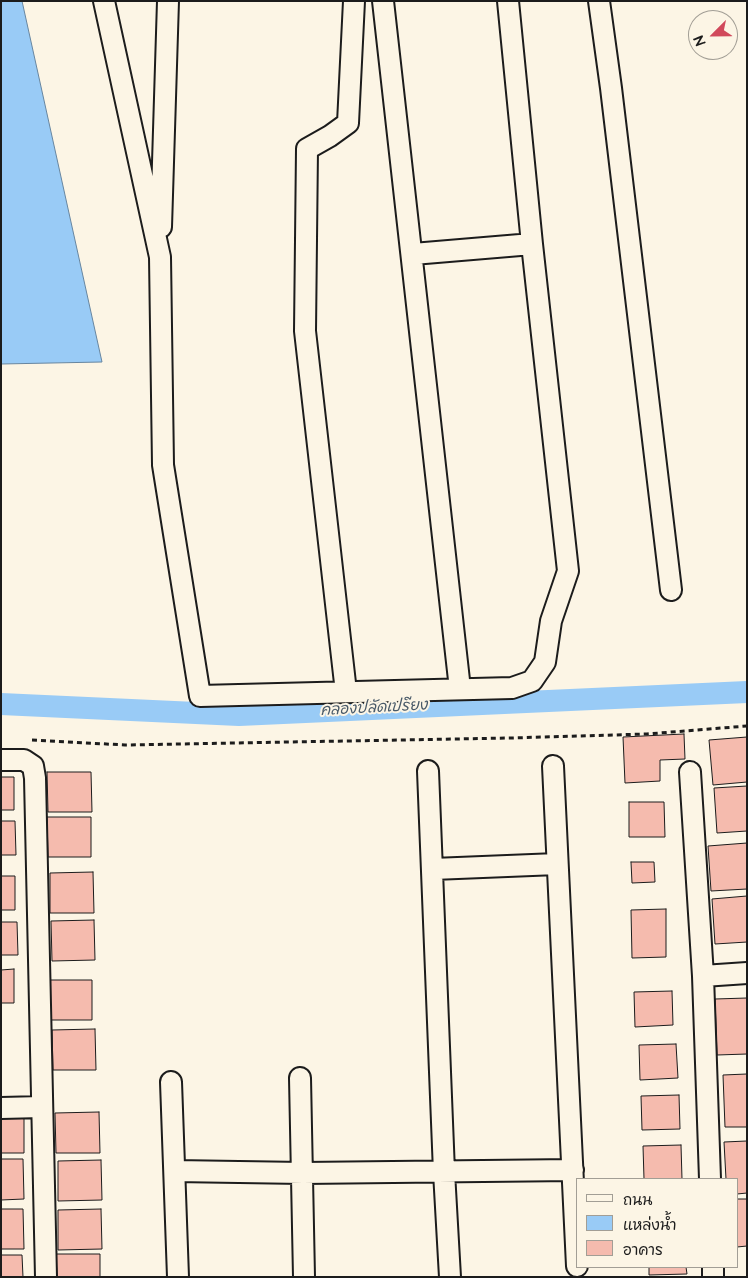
<!DOCTYPE html>
<meta charset="utf-8">
<style>
body{margin:0}
#map{position:relative;width:748px;height:1278px;overflow:hidden;background:#fcf5e5;font-family:"Architects Daughter","Playpen Sans Thai",sans-serif}
canvas{display:block}
.frame{position:absolute;inset:0;border:2px solid #1c1c1c;pointer-events:none}
.legend{position:absolute;left:576px;top:1178px;width:162px;height:90px;box-sizing:border-box;background:#fcf5e5;border:1px solid #a29e95;margin:0;padding:6px 9px;list-style:none;font-size:15px;color:#1c1c1c}
.legend li{display:flex;align-items:center;gap:10px;height:25px}
.legend b{width:25px;border:1px solid #a29e95}
.north{position:absolute;left:688px;top:10px;width:50px;height:50px;box-sizing:border-box;background:#fcf5e5;border:1px solid #a29e95;border-radius:50%;rotate:247deg;font-size:14px;font-weight:700;line-height:20px;text-align:center;color:#1c1c1c}
.north::after{content:'';display:block;margin:auto;width:18px;height:22px;background:#d1495b;clip-path:polygon(50% 0,100% 100%,50% 72%,0 100%)}
</style>
<div id="map">
<canvas width="748" height="1278"></canvas>
<div class="frame"></div>
<ul class="legend">
<li><b style="height:6px;background:#fcf5e5"></b>ถนน</li>
<li><b style="height:14px;background:#99cbf6"></b>แหล่งน้ำ</li>
<li><b style="height:14px;background:#f5bbae"></b>อาคาร</li>
</ul>
<div class="north">N</div>
</div>
<script>
const context = document.querySelector('canvas').getContext('2d');
context.lineJoin = 'round';
function paint(path, color) {
  context.fillStyle = color;
  context.fill(path, 'evenodd');
}
function toPath(rows) {
  const path = new Path2D();
  for (const r of rows) {
    path.moveTo(r[0], r[1]);
    for (let i = 2; i < r.length; i += 2) path.lineTo(r[i], r[i + 1]);
  }
  return path;
}
function trace(path, color, width, dash) {
  context.strokeStyle = color;
  context.lineWidth = width;
  context.lineCap = dash ? 'butt' : 'round';
  context.setLineDash(dash || []);
  context.stroke(path);
}
function drawText(font, color, halo, rows, align = 'center') {
  context.font = font + ' "Architects Daughter","Playpen Sans Thai",sans-serif';
  context.lineWidth = 4;
  context.setLineDash([]);
  context.textBaseline = 'middle';
  context.strokeStyle = halo;
  context.fillStyle = color;
  for (const [text, x, y, turn = 0] of rows) {
    context.save();
    context.translate(x, y);
    context.rotate((+turn || 0) * Math.PI / 180);
    context.textAlign = isNaN(turn) ? turn : align;
    if (halo) context.strokeText(text, 0, 0);
    context.fillText(text, 0, 0);
    context.restore();
  }
}
const water = toPath([
 [1,1,22,1,102,362,1,364,1,1]
]);
const canal = toPath([
 [1,704,239,715,747,692]
]);
const building = toPath([
 [684,734,685,759,660,760,660,781,625,783,623,737,684,734],
 [747,737,747,782,713,785,709,740,747,737],
 [47,772,91,772,92,812,48,812,47,772],
 [1,777,14,777,14,810,1,810,1,777],
 [747,786,747,831,717,833,714,788,747,786],
 [629,802,664,802,665,837,629,837,629,802],
 [47,817,91,817,91,857,48,857,47,817],
 [1,821,15,821,16,855,1,855,1,821],
 [747,843,747,889,711,891,708,846,747,843],
 [631,862,654,862,655,882,632,883,631,862],
 [93,872,94,913,50,913,50,873,93,872],
 [1,876,15,876,15,910,1,910,1,876],
 [747,896,747,942,715,944,712,899,747,896],
 [666,909,666,957,632,958,631,910,666,909],
 [94,920,95,960,52,961,51,921,94,920],
 [1,922,17,922,18,955,1,955,1,922],
 [14,969,14,1003,1,1003,1,970,14,969],
 [48,980,92,980,92,1020,49,1020,48,980],
 [672,991,673,1025,635,1027,634,992,672,991],
 [747,998,747,1054,717,1055,715,999,747,998],
 [95,1029,96,1070,53,1070,52,1030,95,1029],
 [676,1044,678,1078,640,1080,639,1045,676,1044],
 [747,1074,747,1127,725,1127,723,1075,747,1074],
 [679,1095,680,1129,642,1130,641,1096,679,1095],
 [99,1112,100,1153,56,1153,55,1113,99,1112],
 [1,1113,24,1113,24,1153,1,1153,1,1113],
 [747,1141,747,1193,737,1194,737,1179,726,1179,724,1142,747,1141],
 [681,1145,682,1179,644,1179,643,1146,681,1145],
 [1,1159,23,1159,24,1199,1,1200,1,1159],
 [101,1160,102,1200,58,1201,58,1161,101,1160],
 [737,1199,747,1199,747,1246,737,1247,737,1199],
 [1,1209,23,1209,24,1249,1,1249,1,1209],
 [101,1209,102,1249,58,1250,58,1210,101,1209],
 [56,1254,100,1254,100,1277,57,1277,56,1254],
 [1,1255,22,1255,23,1277,1,1277,1,1255],
 [649,1267,686,1267,687,1274,649,1275,649,1267]
]);
const path = toPath([
 [32,740,125,745,510,738,647,734,747,726]
]);
const minor = toPath([
 [104,1,160,257,163,465,200,696,512,688,532,681,545,662,551,621,568,571,532,244,508,1],
 [383,1,460,689],
 [599,1,611,88,671,590],
 [161,227,168,1],
 [413,254,532,244],
 [346,692,305,331,307,149,330,136,348,123,354,1],
 [1,760,24,760,33,766,35,778,46,1277],
 [553,766,577,1266],
 [428,771,444,1172,450,1277],
 [690,772,703,976,710,1179],
 [433,869,557,864],
 [703,976,747,973],
 [300,1078,304,1277],
 [171,1082,178,1277],
 [1,1108,42,1107],
 [175,1171,303,1173,573,1170],
 [713,1267,713,1277]
]);
const waterNames = [
 ["คลองปลัดเปรียง",374,709,-3]
];
paint(water, '#99cbf6');
trace(water, '#67859f', 1);
trace(canal, '#99cbf6', 22);
paint(building, '#f5bbae');
trace(building, '#1c1c1c', 1);
trace(minor, '#1c1c1c', 24);
trace(path, '#1c1c1c', 3, [5, 4]);
trace(minor, '#fcf5e5', 20);
drawText('italic 15px', '#485968', '#fcf5e5', waterNames);
</script>
